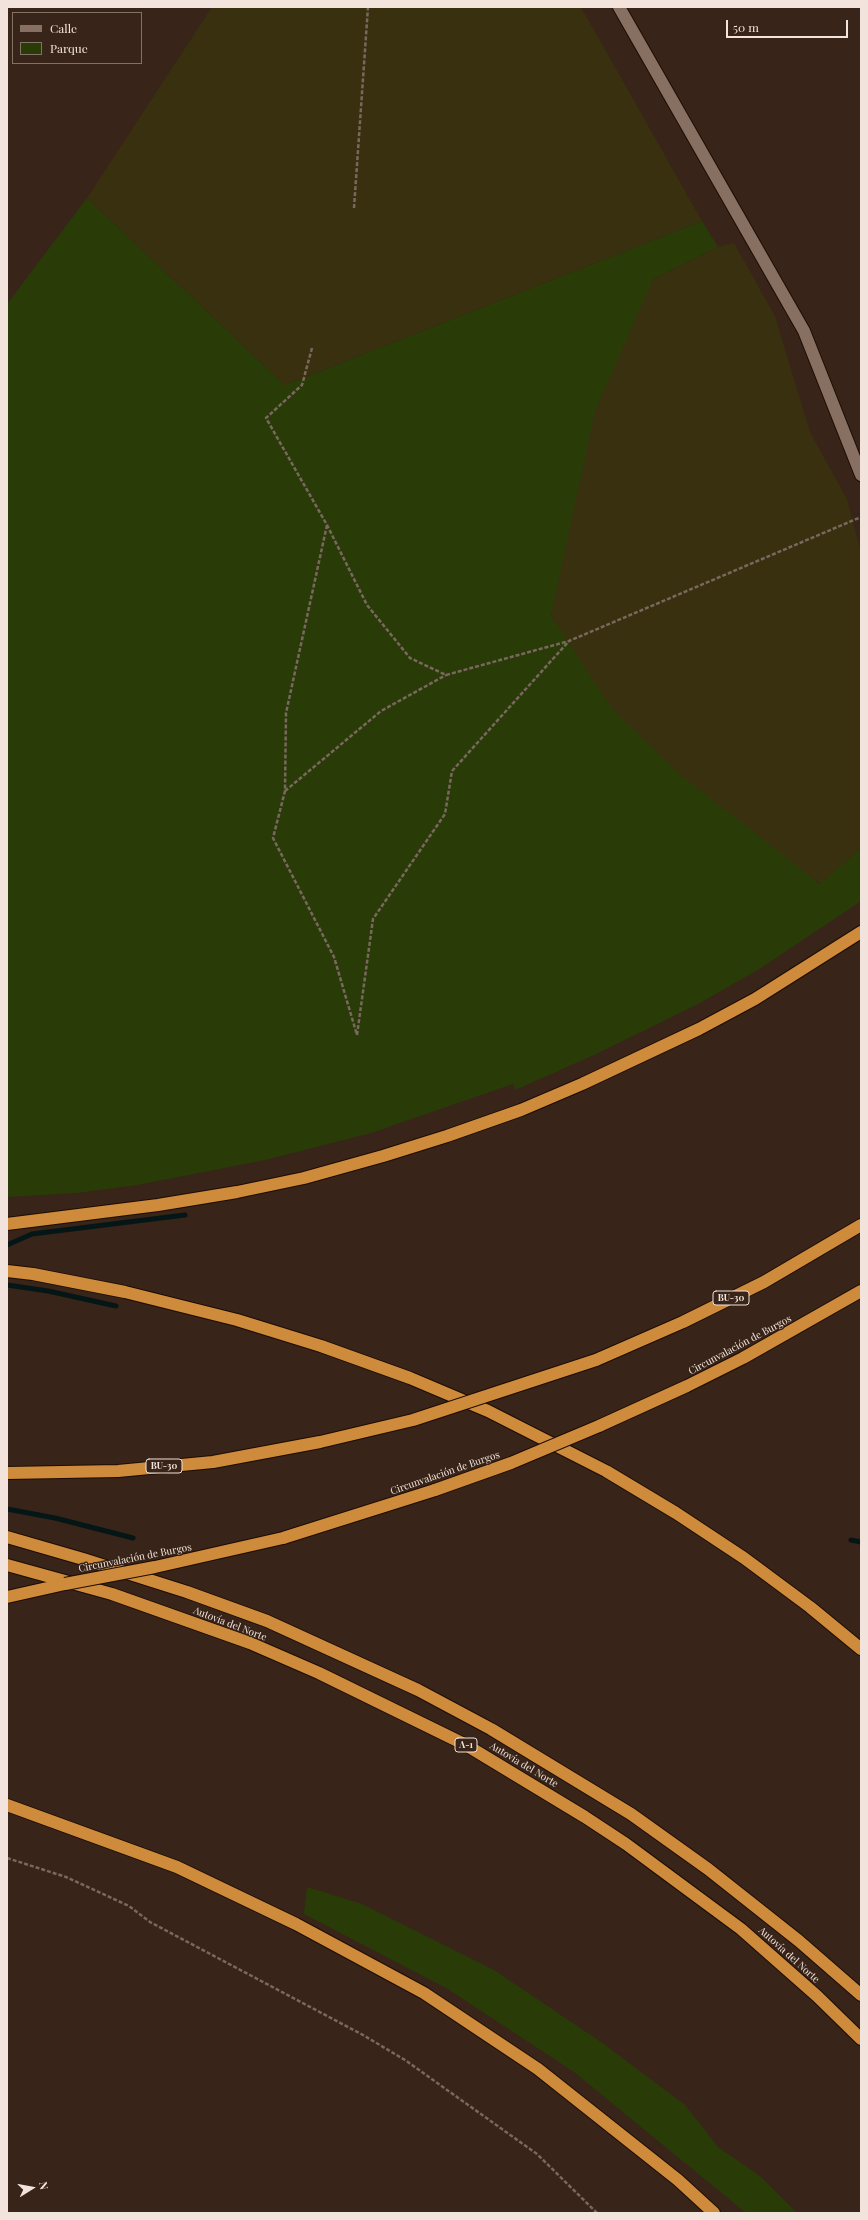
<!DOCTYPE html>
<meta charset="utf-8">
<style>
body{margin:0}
#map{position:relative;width:868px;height:2220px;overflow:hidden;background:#382418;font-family:"Playfair Display",serif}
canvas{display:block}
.frame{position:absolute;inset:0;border:8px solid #f2e4dc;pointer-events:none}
.legend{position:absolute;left:12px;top:12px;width:130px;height:52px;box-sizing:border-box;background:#382418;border:1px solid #827166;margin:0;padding:5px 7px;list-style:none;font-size:12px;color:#f2e4dc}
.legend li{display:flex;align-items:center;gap:8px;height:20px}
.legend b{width:20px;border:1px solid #827166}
.north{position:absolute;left:12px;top:2168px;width:40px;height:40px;-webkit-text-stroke:3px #382418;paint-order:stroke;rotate:79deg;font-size:11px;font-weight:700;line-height:16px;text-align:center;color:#f2e4dc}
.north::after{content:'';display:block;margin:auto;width:14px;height:18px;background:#f2e4dc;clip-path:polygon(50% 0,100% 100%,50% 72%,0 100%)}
.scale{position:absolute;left:726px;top:20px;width:122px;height:18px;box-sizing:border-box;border:2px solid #f2e4dc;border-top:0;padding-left:5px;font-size:12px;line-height:14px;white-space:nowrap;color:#f2e4dc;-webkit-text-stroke:3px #382418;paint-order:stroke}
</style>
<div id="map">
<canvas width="868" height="2220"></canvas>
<div class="frame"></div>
<ul class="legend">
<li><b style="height:5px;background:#876f61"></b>Calle</li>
<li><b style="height:11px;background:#293c08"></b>Parque</li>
</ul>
<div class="north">N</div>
<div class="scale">50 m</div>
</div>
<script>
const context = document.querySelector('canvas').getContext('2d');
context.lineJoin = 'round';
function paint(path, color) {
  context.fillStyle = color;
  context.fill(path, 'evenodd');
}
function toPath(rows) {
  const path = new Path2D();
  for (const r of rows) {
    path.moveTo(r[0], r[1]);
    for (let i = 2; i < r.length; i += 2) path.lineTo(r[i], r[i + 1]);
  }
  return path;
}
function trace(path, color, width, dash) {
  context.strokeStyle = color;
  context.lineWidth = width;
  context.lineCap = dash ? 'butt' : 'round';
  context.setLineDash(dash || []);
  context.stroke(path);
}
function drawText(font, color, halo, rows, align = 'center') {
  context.font = font + ' "Playfair Display",serif';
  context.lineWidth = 3;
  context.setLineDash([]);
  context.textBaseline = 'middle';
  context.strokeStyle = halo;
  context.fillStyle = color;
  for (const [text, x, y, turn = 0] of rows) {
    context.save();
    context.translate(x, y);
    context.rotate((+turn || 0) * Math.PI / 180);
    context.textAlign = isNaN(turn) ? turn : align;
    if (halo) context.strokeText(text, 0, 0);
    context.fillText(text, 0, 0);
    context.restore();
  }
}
const green = toPath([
 [87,198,285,385,702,221,718,247,653,279,551,615,569,641,819,884,861,848,861,901,761,968,700,1003,594,1055,515,1090,513,1084,371,1133,265,1160,137,1185,76,1193,7,1197,7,304],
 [307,1887,362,1904,494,1970,601,2042,685,2105,718,2147,760,2176,797,2213,746,2213,574,2072,448,1989,304,1914]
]);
const sand = toPath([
 [212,7,581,7,702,221,285,385,87,198],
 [734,243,775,316,810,432,847,499,861,552,861,848,820,884,678,773,611,708,551,615,595,411,653,279,718,247]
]);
const stream = toPath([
 [7,1245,32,1234,185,1215],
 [7,1285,48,1291,116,1306],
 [7,1509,55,1518,133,1538],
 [851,1540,861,1542]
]);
const path = toPath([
 [354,208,368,7],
 [312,348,302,385,266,418,327,525,367,605,410,658,446,675,569,641,861,517],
 [327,525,286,713,285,791,273,838,334,957,357,1035,373,919,445,814,452,771,569,641],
 [285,791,381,711,446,675],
 [7,1858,66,1877,129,1906,150,1922,363,2035,405,2060,537,2154,597,2213]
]);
const minor = toPath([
 [619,7,804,331,861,475]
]);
const motorway = toPath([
 [7,1224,158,1205,237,1192,304,1178,383,1156,447,1136,521,1110,582,1084,699,1029,755,999,861,932],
 [7,1271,33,1274,125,1292,237,1320,321,1346,410,1378,488,1411,606,1471,676,1513,744,1558,810,1607,861,1649],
 [596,1360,683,1322,764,1282,861,1225],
 [599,1426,687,1386,743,1358,861,1291],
 [7,1473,118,1471,213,1462,320,1442],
 [7,1537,83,1559,187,1592,267,1621,418,1690,491,1729,631,1814,708,1869,799,1941,861,1995],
 [283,1538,435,1490],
 [7,1565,112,1594,250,1643,319,1673,466,1745,585,1817,626,1844,741,1929,817,1996,861,2039],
 [7,1597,65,1584],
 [7,1805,177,1867,296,1924,424,1993,538,2069,678,2180,714,2213]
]);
const motorwayBridge = toPath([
 [320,1442,413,1420,596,1360],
 [435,1490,511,1463,599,1426],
 [65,1584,155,1567,283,1538]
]);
const shields = [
 [731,1298,36],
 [164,1466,36],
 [466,1745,22]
];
const shieldNames = [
 ["BU-30",731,1298],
 ["BU-30",164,1466],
 ["A-1",466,1745]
];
const streetNames = [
 ["Circunvalación de Burgos",740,1345,-28],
 ["Circunvalación de Burgos",445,1473,-19],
 ["Circunvalación de Burgos",135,1558,-11],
 ["Autovía del Norte",230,1624,21],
 ["Autovía del Norte",524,1765,31],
 ["Autovía del Norte",789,1955,42]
];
paint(green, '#293c08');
paint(sand, '#38300f');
trace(stream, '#051617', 5);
trace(minor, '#1e0c03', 14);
trace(motorway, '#1e0c03', 14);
trace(path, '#7a685e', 2.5, [4, 2]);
trace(minor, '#876f61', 12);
trace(motorway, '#ce8b3b', 12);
trace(motorwayBridge, '#1e0c03', 14, []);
trace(motorwayBridge, '#ce8b3b', 12);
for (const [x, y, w] of shields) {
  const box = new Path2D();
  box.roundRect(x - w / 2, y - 7, w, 14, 3);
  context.fillStyle = '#382418';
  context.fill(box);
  trace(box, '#f2e4dc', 1);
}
drawText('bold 9px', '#f2e4dc', null, shieldNames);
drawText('10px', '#f2e4dc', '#382418', streetNames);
</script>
